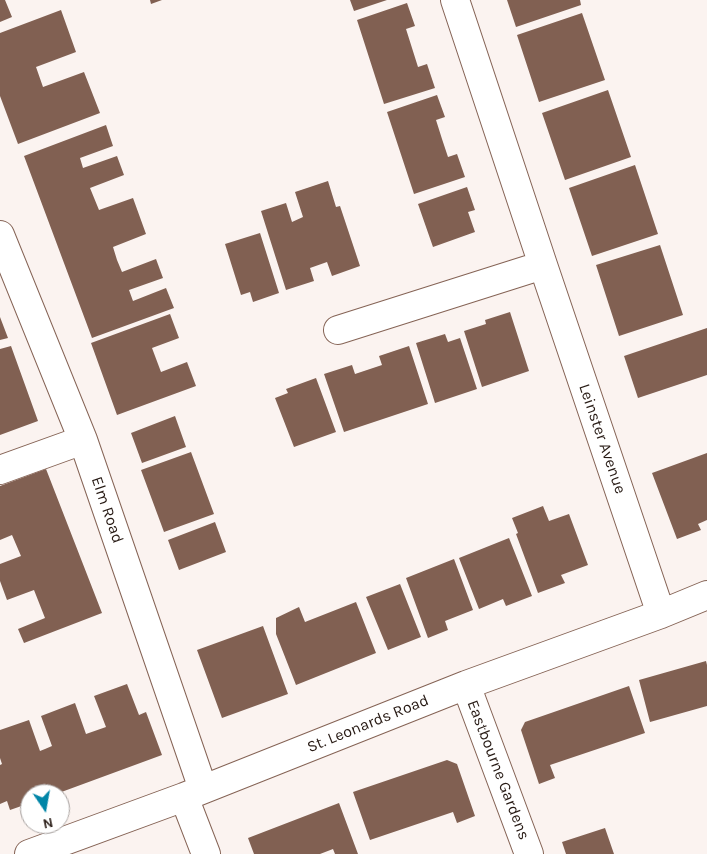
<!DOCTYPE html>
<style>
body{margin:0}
#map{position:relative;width:707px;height:854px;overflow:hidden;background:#fbf3f0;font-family:Karla,sans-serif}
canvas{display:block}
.north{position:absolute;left:20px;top:784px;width:50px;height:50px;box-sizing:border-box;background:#fff;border:1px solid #a9a3a1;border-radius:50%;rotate:168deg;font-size:14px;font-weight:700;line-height:20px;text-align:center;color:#271a14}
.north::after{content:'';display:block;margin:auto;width:18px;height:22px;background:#0085a7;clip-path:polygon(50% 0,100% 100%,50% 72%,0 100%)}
</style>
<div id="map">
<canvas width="707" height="854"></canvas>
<div class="north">N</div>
</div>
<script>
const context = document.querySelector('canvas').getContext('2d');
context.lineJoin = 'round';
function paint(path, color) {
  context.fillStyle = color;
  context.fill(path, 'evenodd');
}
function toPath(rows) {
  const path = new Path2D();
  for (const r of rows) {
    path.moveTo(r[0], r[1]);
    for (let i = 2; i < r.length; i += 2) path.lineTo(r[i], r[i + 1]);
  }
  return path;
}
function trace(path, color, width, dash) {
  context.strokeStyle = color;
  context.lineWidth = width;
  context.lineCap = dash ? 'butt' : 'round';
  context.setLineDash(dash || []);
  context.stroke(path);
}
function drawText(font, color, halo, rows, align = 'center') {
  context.font = font + ' Karla,sans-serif';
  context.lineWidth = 5;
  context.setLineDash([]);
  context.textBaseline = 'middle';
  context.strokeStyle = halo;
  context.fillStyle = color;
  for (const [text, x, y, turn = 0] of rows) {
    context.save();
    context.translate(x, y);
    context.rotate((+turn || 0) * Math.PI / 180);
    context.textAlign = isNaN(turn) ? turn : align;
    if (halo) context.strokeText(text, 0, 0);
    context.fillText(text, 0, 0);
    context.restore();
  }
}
const building = toPath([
 [0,0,5,0,12,17,0,22],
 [150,0,162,0,151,4],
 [350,0,387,0,354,11],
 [507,0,580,0,581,5,516,27],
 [407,3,415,26,406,29,418,67,427,64,435,88,384,104,357,20],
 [61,10,76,52,36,67,43,87,84,72,100,113,18,144,0,96,0,33],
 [582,13,605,80,539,102,517,35],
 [608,90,631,157,565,180,542,113],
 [437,95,445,117,436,120,442,139,448,157,457,154,465,177,414,194,387,112],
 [106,125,113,146,80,158,83,168,117,156,124,175,90,188,99,210,133,198,146,234,113,247,117,260,122,272,156,259,163,278,129,290,133,301,166,288,174,308,92,338,24,156],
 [635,165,658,234,592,256,569,188],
 [328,181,336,207,340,206,360,266,332,276,327,262,310,268,314,281,286,290,261,211,286,203,292,222,303,217,295,192],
 [467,187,475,210,468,212,475,232,433,247,418,204],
 [260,233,279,293,253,302,250,292,241,295,225,244],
 [660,245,683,315,619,336,596,265],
 [510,312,529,371,482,387,464,331,486,324,485,320],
 [170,314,179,338,152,348,161,372,187,362,196,386,117,415,91,343],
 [0,317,8,338,0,340],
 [707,328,707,375,638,398,624,356],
 [445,334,448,342,460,338,477,389,435,403,416,343],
 [11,346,38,421,0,435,0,349],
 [409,346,428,404,344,432,324,374,352,365,355,374,382,365,379,356],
 [316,378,336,432,294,447,275,398,288,393,286,389],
 [175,416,186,447,142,463,131,433],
 [191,452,214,514,164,532,141,470],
 [707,453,707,520,698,524,701,530,677,539,652,473],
 [46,469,102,613,24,643,18,629,45,618,34,590,7,600,0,581,0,564,21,556,12,535,0,540,0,486],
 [543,506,549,521,569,514,588,565,561,575,565,583,538,593,516,534,518,533,512,518],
 [215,522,226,552,179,570,168,540],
 [509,538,532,596,506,606,503,599,479,609,459,558],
 [454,559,473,610,445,621,448,630,428,638,406,578],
 [400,584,421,637,388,650,366,597],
 [356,602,376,653,296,685,276,634,276,618,299,607,305,622],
 [263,626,288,694,222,718,197,650],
 [706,661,707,665,707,706,650,722,639,680],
 [127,684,139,715,146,712,162,755,56,794,30,794,30,803,10,810,7,801,0,804,0,765,2,764,0,758,0,730,29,720,40,751,45,749,52,746,41,716,75,703,86,734,106,727,94,696],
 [629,686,645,733,550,765,555,778,539,784,521,730,525,722],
 [447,760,457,764,475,816,457,823,453,812,370,840,353,792],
 [339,803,358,854,335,854,333,849,320,854,254,854,248,838],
 [605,828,614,854,566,854,562,842]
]);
const street = toPath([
 [455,0,543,265,661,614],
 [0,235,83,440,203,789],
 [338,330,543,265],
 [0,470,83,440],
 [466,685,529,854],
 [184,797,206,854],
 [29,854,184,797,466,685,661,614,707,595]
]);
const streetNames = [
 ["Leinster Avenue",602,439,71],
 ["Elm Road",107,510,71],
 ["St. Leonards Road",368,724,-22],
 ["Eastbourne Gardens",498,770,69]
];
paint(building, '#816052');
trace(street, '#856355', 30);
trace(street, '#fff', 28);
drawText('16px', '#271a14', '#fff', streetNames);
</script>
